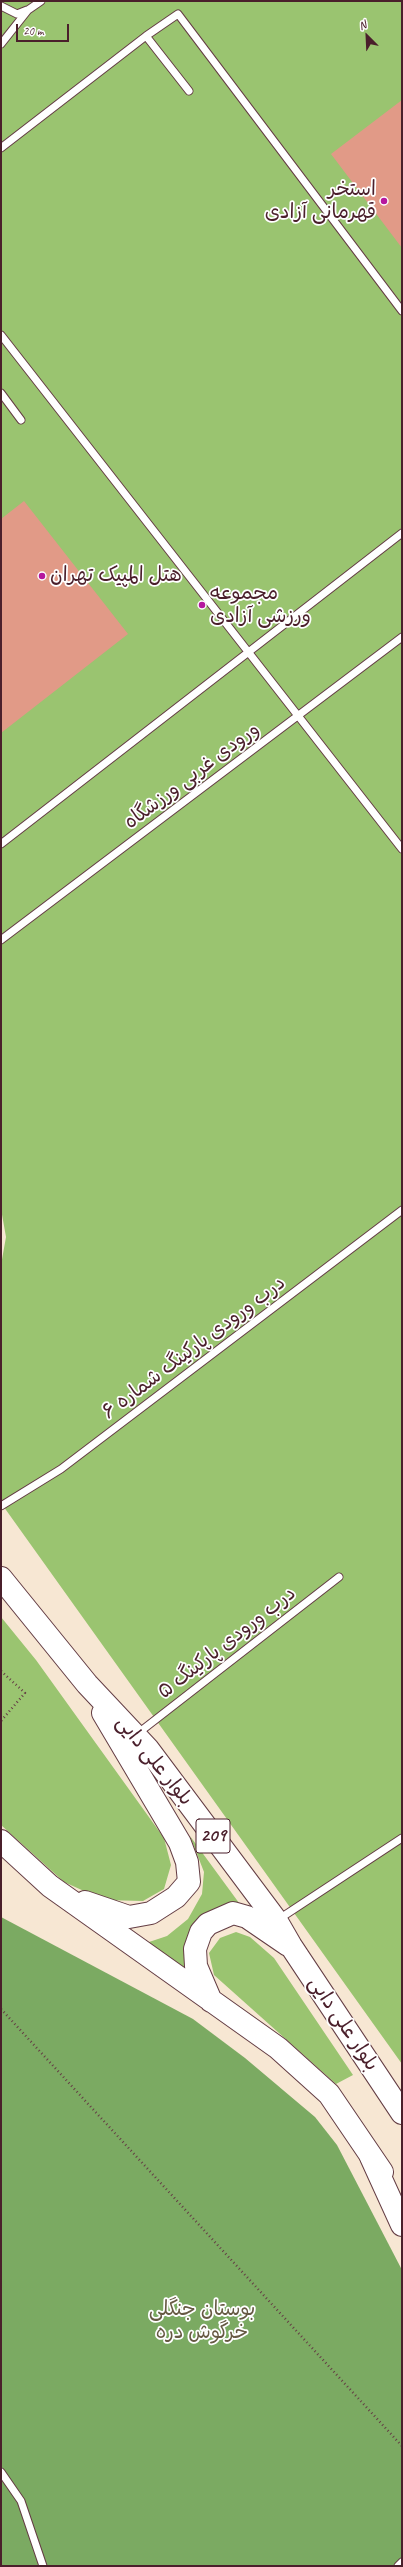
<!DOCTYPE html>
<meta charset="utf-8">
<style>
body{margin:0}
#map{position:relative;width:403px;height:2567px;overflow:hidden;background:#f7e7d3;font-family:Caveat,sans-serif}
canvas{display:block}
.frame{position:absolute;inset:0;border:2px solid #4a1f2b;pointer-events:none}
.north{position:absolute;left:347px;top:16px;width:40px;height:40px;-webkit-text-stroke:3px #fff;paint-order:stroke;rotate:336deg;font-size:11px;font-weight:700;line-height:16px;text-align:center;color:#4a1f2b}
.north::after{content:'';display:block;margin:auto;width:14px;height:18px;background:#4a1f2b;clip-path:polygon(50% 0,100% 100%,50% 72%,0 100%)}
.scale{position:absolute;left:16px;top:24px;width:53px;height:18px;box-sizing:border-box;border:2px solid #4a1f2b;border-top:0;padding-left:5px;font-size:12px;line-height:14px;white-space:nowrap;color:#4a1f2b;-webkit-text-stroke:3px #fff;paint-order:stroke}
</style>
<div id="map">
<canvas width="403" height="2567"></canvas>
<div class="frame"></div>
<div class="north">N</div>
<div class="scale">20 m</div>
</div>
<script>
const context = document.querySelector('canvas').getContext('2d');
context.lineJoin = 'round';
function paint(path, color) {
  context.fillStyle = color;
  context.fill(path, 'evenodd');
}
function toPath(rows) {
  const path = new Path2D();
  for (const r of rows) {
    path.moveTo(r[0], r[1]);
    for (let i = 2; i < r.length; i += 2) path.lineTo(r[i], r[i + 1]);
  }
  return path;
}
function trace(path, color, width, dash) {
  context.strokeStyle = color;
  context.lineWidth = width;
  context.lineCap = dash ? 'butt' : 'round';
  context.setLineDash(dash || []);
  context.stroke(path);
}
function drawText(font, color, halo, rows, align = 'center') {
  context.font = font + ' Caveat,"Playpen Sans Arabic",sans-serif';
  context.lineWidth = 3.5;
  context.setLineDash([]);
  context.textBaseline = 'middle';
  context.strokeStyle = halo;
  context.fillStyle = color;
  for (const [text, x, y, turn = 0] of rows) {
    context.save();
    context.translate(x, y);
    context.rotate((+turn || 0) * Math.PI / 180);
    context.textAlign = isNaN(turn) ? turn : align;
    if (halo) context.strokeText(text, 0, 0);
    context.fillText(text, 0, 0);
    context.restore();
  }
}
const green = toPath([
 [1,1,402,1,402,2064,1,1503,1,1265,6,1237,1,1209],
 [1,1617,36,1660,164,1838,171,1865,164,1889,143,1901,104,1900,64,1882,1,1825],
 [190,1836,242,1907,203,1919,191,1975,137,1946,167,1936,188,1919,202,1894,204,1872],
 [236,1932,250,1937,274,1958,353,2075,336,2084,214,1975,209,1953,220,1938]
]);
const forest = toPath([
 [1,1917,193,2019,245,2058,315,2117,337,2145,402,2270,402,2566,1,2566]
]);
const building = toPath([
 [402,100,402,248,331,154],
 [24,501,128,634,1,733,1,519]
]);
const path = toPath([
 [1,1671,25,1693,1,1721],
 [1,2009,402,2446]
]);
const service = toPath([
 [1,6,17,14,27,10],
 [146,36,178,14,402,311],
 [1,44,28,10,41,1],
 [1,148,146,36,189,91],
 [1,335,402,849],
 [1,393,21,420],
 [1,844,402,533],
 [1,940,402,637],
 [1,1506,61,1469,402,1210],
 [137,1734,339,1577],
 [279,1919,402,1838],
 [1,2472,21,2501,43,2566],
 [398,2566,402,2562]
]);
const primary = toPath([
 [1,1578,87,1684,148,1749,276,1920,291,1946,402,2113],
 [1,1841,50,1886,278,2048,329,2094,382,2172],
 [85,1902,129,1917,151,1913,176,1897,189,1882,187,1862,180,1843,103,1713],
 [211,2001,196,1966,195,1949,201,1932,208,1924,233,1913,247,1917,288,1945]
]);
const trunk = toPath([
 [371,2157,402,2225]
]);
const markers = [
 [384,201,4,"#b5179e"],
 [42,576,4,"#b5179e"],
 [202,605,4,"#b5179e"]
];
const shields = [
 [213,1836,34]
];
const shieldNames = [
 ["209",213,1836]
];
const poiNames = [
 ["استخر",376,190,"right"],
 ["قهرمانی آزادی",376,213,"right"],
 ["هتل المپیک تهران",50,576],
 ["مجموعه",210,594],
 ["ورزشی آزادی",210,617]
];
const streetNames = [
 ["ورودی غربی ورزشگاه",192,776,-37],
 ["درب ورودی پارکینگ شماره ۶",194,1348,-37],
 ["درب ورودی پارکینگ ۵",227,1643,-38],
 ["بلوار علی دایی",154,1761,51],
 ["بلوار علی دایی",343,2024,56]
];
const parkNames = [
 ["بوستان جنگلی",202,2310],
 ["خرگوش دره",202,2333]
];
paint(green, '#9ac470');
paint(forest, '#7baa62');
paint(building, '#e19a87');
trace(service, '#643d44', 9);
trace(primary, '#643d44', 24);
trace(trunk, '#643d44', 24);
trace(path, '#643d44', 2.5, [1, 3]);
trace(service, '#fff', 7);
trace(primary, '#fff', 22);
trace(trunk, '#fff', 22);
for (const [x, y, r, color] of markers) {
  const dot = new Path2D();
  dot.arc(x, y, r, 0, 2 * Math.PI);
  context.fillStyle = color;
  context.fill(dot);
  trace(dot, '#fff', 1.5);
}
for (const [x, y, w] of shields) {
  const box = new Path2D();
  box.roundRect(x - w / 2, y - 17, w, 34, 3);
  context.fillStyle = '#fff';
  context.fill(box);
  trace(box, '#4a1f2b', 1);
}
drawText('bold 19px', '#4a1f2b', null, shieldNames);
drawText('20px', '#4a1f2b', '#fff', poiNames, 'left');
drawText('20px', '#4a1f2b', '#fff', streetNames);
drawText('20px', '#665943', '#fff', parkNames);
</script>
